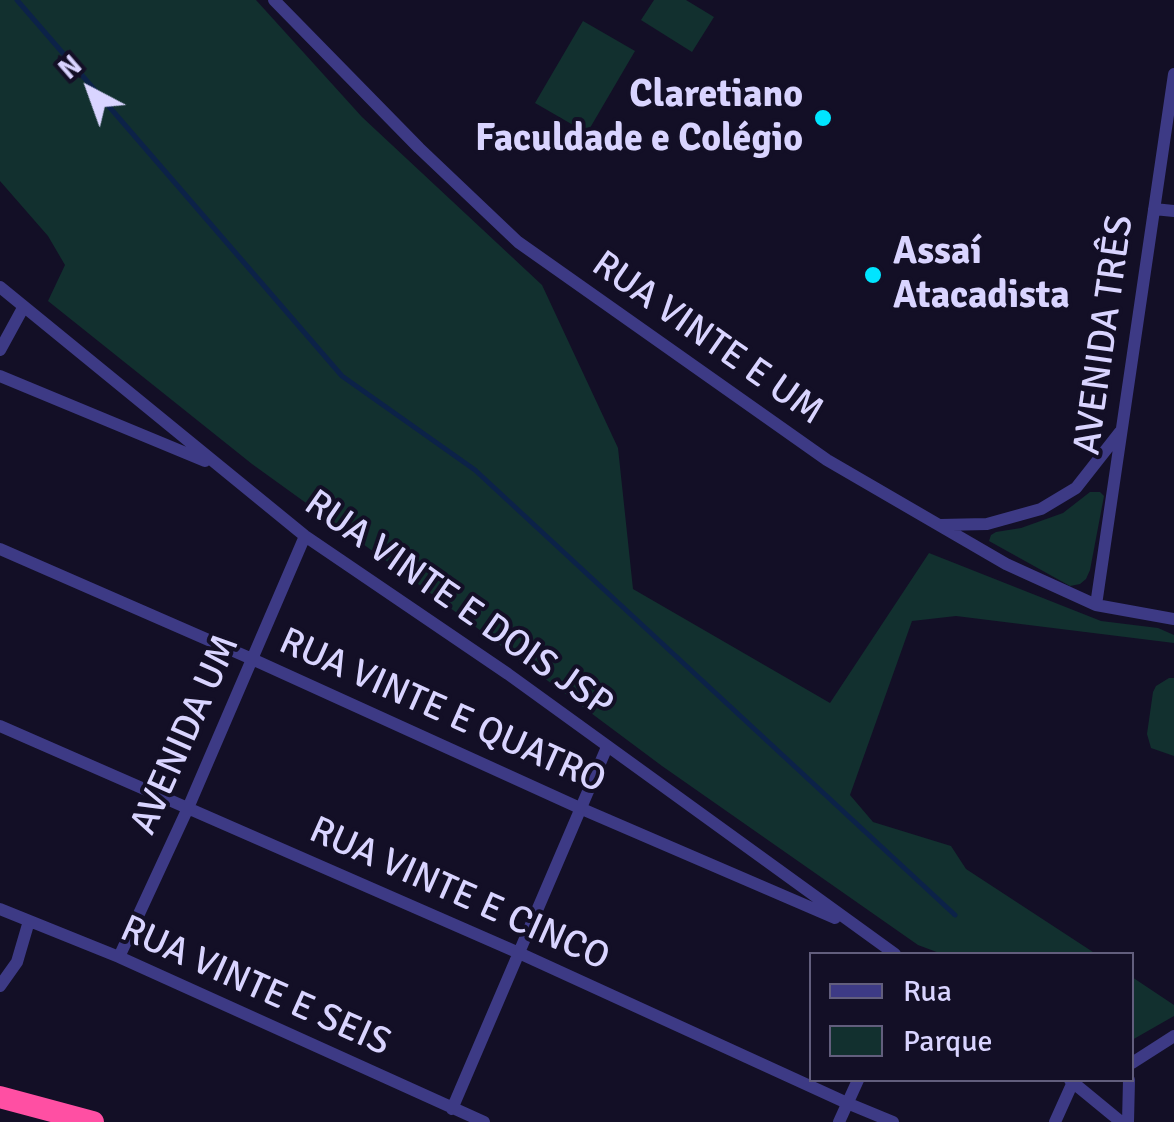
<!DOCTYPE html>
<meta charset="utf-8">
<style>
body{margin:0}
#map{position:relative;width:1174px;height:1122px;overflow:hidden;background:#130f26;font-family:Signika,sans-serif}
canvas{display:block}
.legend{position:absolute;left:809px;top:952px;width:325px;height:130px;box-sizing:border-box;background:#130f26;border:2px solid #625e7d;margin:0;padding:12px 18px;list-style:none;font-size:30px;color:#d9d4ff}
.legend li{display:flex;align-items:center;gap:20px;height:50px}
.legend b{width:50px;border:2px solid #625e7d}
.north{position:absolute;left:40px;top:40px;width:100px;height:100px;-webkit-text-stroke:8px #130f26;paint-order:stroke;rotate:319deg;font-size:28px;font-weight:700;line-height:40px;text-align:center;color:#d9d4ff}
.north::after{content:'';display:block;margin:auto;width:35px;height:45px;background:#d9d4ff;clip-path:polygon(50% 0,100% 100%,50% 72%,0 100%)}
</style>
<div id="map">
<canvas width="1174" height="1122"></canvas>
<ul class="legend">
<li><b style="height:12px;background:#3d3a85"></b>Rua</li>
<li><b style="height:28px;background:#12302f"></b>Parque</li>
</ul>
<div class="north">N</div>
</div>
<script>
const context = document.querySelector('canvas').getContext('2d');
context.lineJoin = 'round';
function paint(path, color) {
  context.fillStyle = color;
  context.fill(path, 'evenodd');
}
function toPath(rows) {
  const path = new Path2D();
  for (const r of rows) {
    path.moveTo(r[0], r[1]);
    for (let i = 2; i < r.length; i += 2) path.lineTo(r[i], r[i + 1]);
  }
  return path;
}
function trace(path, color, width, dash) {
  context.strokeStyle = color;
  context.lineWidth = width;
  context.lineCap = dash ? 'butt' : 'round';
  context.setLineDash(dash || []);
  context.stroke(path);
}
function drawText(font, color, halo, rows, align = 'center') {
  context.font = font + ' Signika,sans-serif';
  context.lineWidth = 8;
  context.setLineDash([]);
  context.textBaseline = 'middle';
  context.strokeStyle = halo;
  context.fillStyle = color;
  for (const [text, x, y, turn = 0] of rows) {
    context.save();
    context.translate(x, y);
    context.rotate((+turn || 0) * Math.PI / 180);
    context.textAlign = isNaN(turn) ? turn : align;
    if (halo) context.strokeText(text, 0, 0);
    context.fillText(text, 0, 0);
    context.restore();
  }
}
const green = toPath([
 [0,0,256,0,362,117,542,285,618,448,633,589,830,703,929,553,1101,621,1158,628,1174,635,1174,643,956,616,912,621,850,795,873,822,951,846,966,869,1096,954,942,954,918,945,662,766,410,578,252,464,48,301,65,265,48,236,0,181],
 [654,0,686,0,714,17,692,52,641,20],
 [583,21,635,51,587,133,535,103],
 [1090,492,1100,492,1104,496,1090,570,1086,579,1080,584,1070,586,989,541,991,535,996,532,1021,528,1063,513],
 [1169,678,1174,678,1174,756,1151,748,1147,734,1153,692,1156,686],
 [1132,977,1174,1005,1174,1016,1132,1040]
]);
const stream = toPath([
 [17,0,342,376,475,470,955,915]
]);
const street = toPath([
 [274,0,419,148,518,242,827,460,1006,564,1096,605,1174,619],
 [1154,209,1174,211],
 [0,287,305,536,508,674,895,954],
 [0,350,23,308],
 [0,376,205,461],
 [940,525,987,524,1041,509,1076,488,1120,432],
 [0,549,252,659,582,809,835,918],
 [1096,605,1174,74],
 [0,726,519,953,847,1103,893,1122],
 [0,909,119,957,484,1122],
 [119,957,188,808,305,536],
 [0,986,17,962,29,921],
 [1132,1063,1174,1036],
 [1070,1080,1121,1122],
 [452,1109,607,747],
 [839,1122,858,1080],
 [1055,1122,1073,1082],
 [1128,1122,1129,1080]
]);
const highway = toPath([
 [0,1097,93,1122]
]);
const markers = [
 [823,118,10,"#00e5ff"],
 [873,275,10,"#00e5ff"]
];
const poiNames = [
 ["Claretiano",803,96],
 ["Faculdade e Colégio",803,140],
 ["Assaí",893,253,"left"],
 ["Atacadista",893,297,"left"]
];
const streetNames = [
 ["AVENIDA TRÊS",1105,335,-82],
 ["RUA VINTE E UM",707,339,35],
 ["RUA VINTE E DOIS JSP",458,605,35],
 ["RUA VINTE E QUATRO",442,712,24],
 ["AVENIDA UM",186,735,-66],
 ["RUA VINTE E CINCO",459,895,24],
 ["RUA VINTE E SEIS",255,987,24]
];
paint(green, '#12302f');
trace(stream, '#0c2248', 5);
trace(street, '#3d3a85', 12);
trace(highway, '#ff4fa3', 22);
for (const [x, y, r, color] of markers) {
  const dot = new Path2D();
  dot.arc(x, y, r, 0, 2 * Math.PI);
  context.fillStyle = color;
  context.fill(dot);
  trace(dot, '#130f26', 4);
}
drawText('bold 38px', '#d9d4ff', '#130f26', poiNames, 'right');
drawText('38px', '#d9d4ff', '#130f26', streetNames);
</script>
